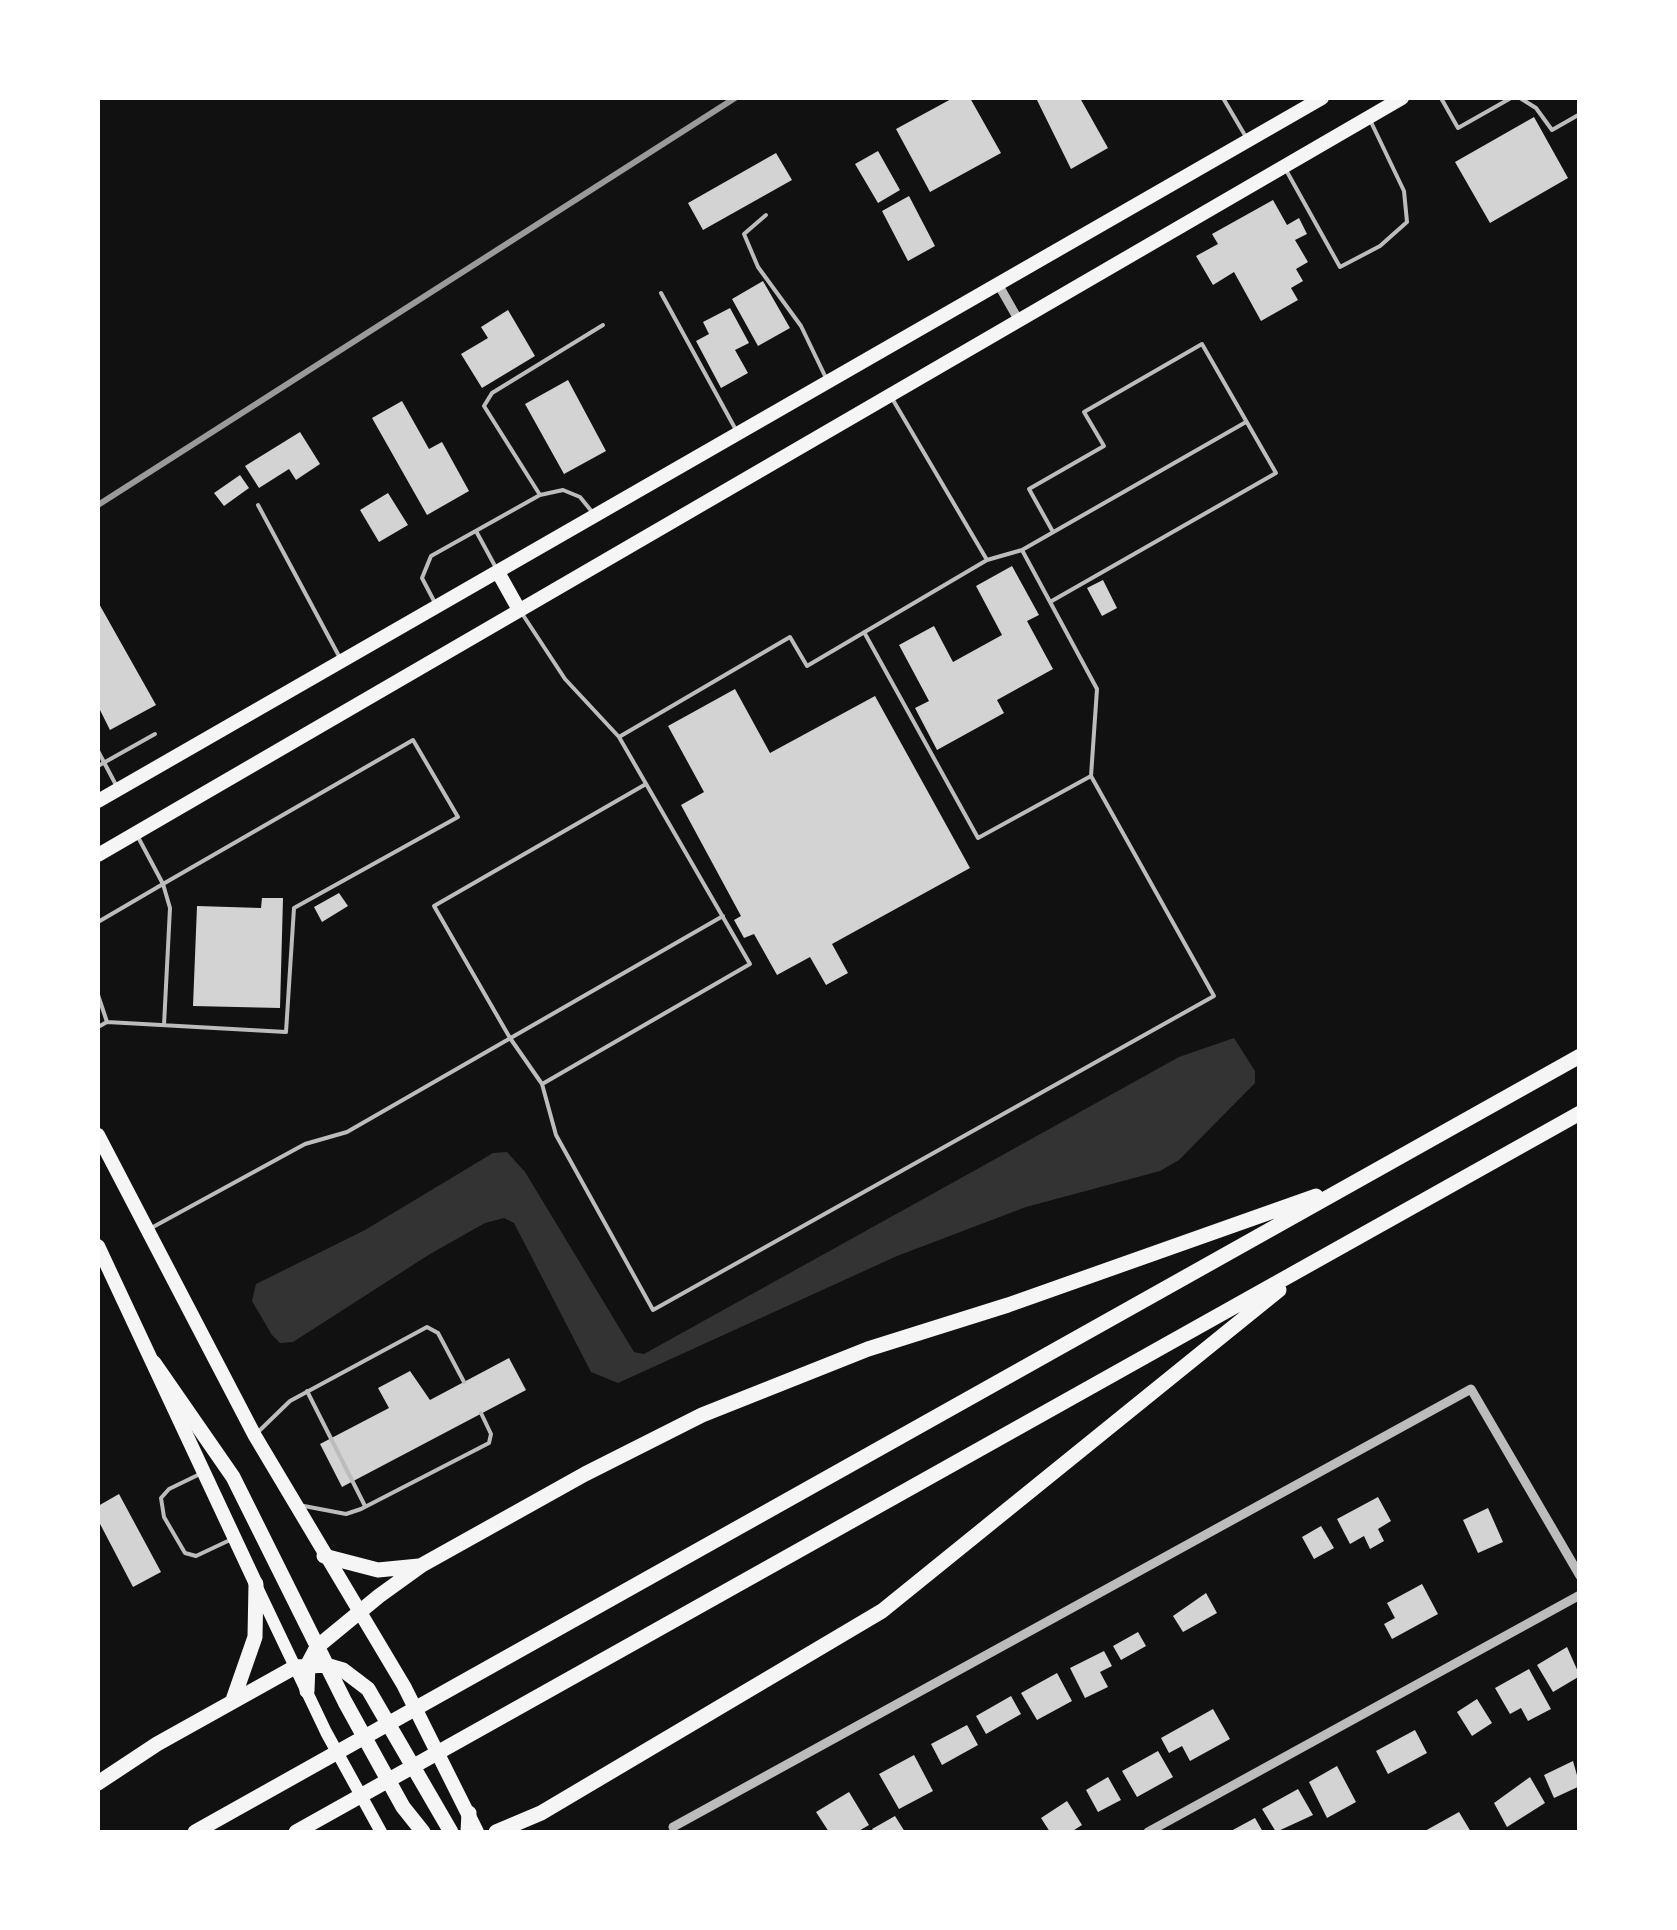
<!DOCTYPE html>
<style>
body{margin:0}
#map{position:relative;width:1677px;height:1930px;overflow:hidden;background:#111;font-family:"DejaVu Sans",sans-serif}
canvas{display:block}
.frame{position:absolute;inset:0;border:100px solid #fff;pointer-events:none}
</style>
<div id="map">
<canvas width="1677" height="1930"></canvas>
<div class="frame"></div>
</div>
<script>
const context = document.querySelector('canvas').getContext('2d');
context.lineJoin = 'round';
function paint(path, color) {
  context.fillStyle = color;
  context.fill(path, 'evenodd');
}
function toPath(rows) {
  const path = new Path2D();
  for (const r of rows) {
    path.moveTo(r[0], r[1]);
    for (let i = 2; i < r.length; i += 2) path.lineTo(r[i], r[i + 1]);
  }
  return path;
}
function trace(path, color, width, dash) {
  context.strokeStyle = color;
  context.lineWidth = width;
  context.lineCap = dash ? 'butt' : 'round';
  context.setLineDash(dash || []);
  context.stroke(path);
}
const water = toPath([
 [1234,1038,1255,1071,1255,1083,1179,1160,1160,1171,1026,1207,897,1256,618,1383,591,1372,514,1223,504,1218,485,1223,430,1254,293,1342,280,1343,272,1335,252,1301,256,1284,365,1230,493,1153,507,1152,525,1172,634,1352,644,1354,1179,1057]
]);
const building = toPath([
 [953,98,970,98,1001,153,930,192,896,129],
 [1036,98,1080,98,1108,148,1071,169],
 [1534,117,1568,178,1490,223,1455,162],
 [878,151,900,190,878,203,855,164],
 [776,153,792,180,703,230,688,203],
 [909,196,935,246,908,261,882,211],
 [1273,200,1287,225,1299,218,1307,234,1295,240,1308,262,1296,269,1303,281,1291,288,1298,300,1261,321,1234,272,1213,285,1196,256,1218,244,1212,234],
 [763,281,790,328,758,346,732,299],
 [730,308,749,343,735,350,748,373,721,388,696,341,709,334,703,322],
 [508,310,535,356,482,388,461,354,488,338,481,327],
 [568,380,606,451,564,474,525,404],
 [402,401,429,449,442,442,469,491,427,515,372,418],
 [300,432,320,464,296,480,289,469,259,488,245,466],
 [240,475,249,488,224,506,214,493],
 [388,493,408,525,379,542,360,510],
 [1012,566,1039,615,1027,621,1053,669,997,700,1004,713,937,750,915,708,929,701,899,645,934,626,953,662,1002,635,976,586],
 [1103,580,1117,608,1102,616,1087,588],
 [98,602,156,705,110,730,98,706],
 [735,689,770,753,875,696,970,868,832,944,848,973,826,985,810,957,777,975,754,934,744,938,734,920,741,916,681,805,704,792,668,726],
 [339,893,348,906,322,922,314,907],
 [262,898,283,898,280,1008,193,1006,197,906,261,908],
 [509,1358,526,1390,342,1487,320,1444,389,1408,378,1388,410,1371,430,1400],
 [119,1494,161,1572,133,1587,98,1520,98,1506],
 [1378,1497,1391,1521,1378,1529,1384,1541,1370,1549,1364,1536,1350,1544,1337,1519],
 [1488,1508,1503,1542,1478,1553,1463,1520],
 [1321,1526,1334,1548,1314,1559,1302,1537],
 [1422,1584,1438,1614,1392,1639,1384,1624,1395,1618,1387,1603],
 [1206,1593,1217,1613,1183,1632,1173,1616],
 [1138,1632,1146,1646,1121,1660,1113,1646],
 [1567,1647,1580,1676,1553,1692,1537,1665],
 [1104,1651,1112,1666,1100,1672,1108,1687,1085,1698,1070,1668],
 [1529,1669,1551,1709,1528,1721,1521,1708,1510,1714,1495,1688],
 [1057,1673,1072,1701,1037,1720,1021,1693],
 [1011,1696,1021,1714,986,1734,976,1716],
 [1477,1699,1492,1723,1472,1736,1457,1712],
 [1213,1709,1230,1739,1190,1761,1182,1746,1169,1753,1161,1738],
 [967,1725,978,1745,942,1765,931,1744],
 [1415,1730,1427,1753,1388,1774,1376,1751],
 [1158,1751,1173,1777,1137,1797,1122,1771],
 [914,1755,933,1791,899,1809,879,1774],
 [1573,1761,1580,1786,1554,1798,1544,1775],
 [1337,1766,1356,1802,1327,1818,1309,1782],
 [1108,1777,1121,1800,1098,1812,1086,1790],
 [1530,1777,1545,1803,1507,1827,1494,1803],
 [1298,1789,1313,1815,1276,1832,1262,1809],
 [849,1792,869,1825,857,1832,829,1832,816,1812],
 [1067,1801,1082,1825,1071,1832,1050,1832,1041,1818],
 [1459,1812,1471,1832,1423,1832],
 [895,1816,905,1832,874,1832,872,1829],
 [1255,1818,1263,1832,1229,1832]
]);
const service = toPath([
 [1223,98,1246,137],
 [1441,98,1458,128,1511,98],
 [1520,98,1536,108,1552,130,1580,114],
 [1286,170,1340,267,1380,246,1407,222,1404,191,1371,122],
 [766,215,744,234,758,267,801,326,826,378],
 [661,293,736,430],
 [893,400,987,560],
 [258,505,340,658],
 [593,513,580,497,563,490,540,495,484,406,492,393,603,325],
 [476,531,495,566],
 [434,601,422,578,431,556,540,495],
 [1050,602,1276,473,1202,344,1084,412,1104,446,1029,489,1053,532],
 [521,612,565,679,619,737,750,964,544,1083],
 [864,632,978,838,1091,776],
 [619,737,790,637,807,666,987,560,1022,550,1246,422],
 [98,751,116,785],
 [98,766,155,734],
 [646,784,434,906,510,1038,542,1084,556,1135,653,1310,1214,996,1091,776,1097,689,1022,550],
 [98,922,163,884,170,908,164,1025],
 [98,995,107,1022],
 [98,1027,107,1022,286,1032,294,908,458,817,413,740,163,884,138,837],
 [153,1227,305,1144,347,1132,723,916],
 [307,1391,365,1506],
 [258,1432,290,1401,427,1327,438,1333,464,1382],
 [200,1474,169,1489,161,1498,164,1517,185,1553,196,1556,230,1540],
 [304,1506,346,1514,361,1509,489,1443,491,1434,481,1413]
]);
const minor = toPath([
 [998,284,1018,319],
 [673,1827,1471,1389,1580,1576],
 [1148,1832,1580,1595]
]);
const secondary = toPath([
 [256,1585,326,1732,381,1832]
]);
const primary = toPath([
 [499,574,518,608],
 [98,801,1322,98],
 [98,855,1402,98],
 [98,1135,255,1436,404,1686,477,1832],
 [98,1246,256,1584]
]);
const motorway = toPath([
 [154,1363,233,1477,345,1702,403,1807,423,1832],
 [324,1556,378,1570,419,1566],
 [307,1691,308,1664,317,1647,379,1596,422,1565,585,1474,702,1415,868,1349,1008,1305,1316,1196],
 [233,1700,255,1637,256,1584],
 [98,1783,157,1744,295,1667,326,1665,343,1670,368,1689,451,1832],
 [195,1832,1580,1056],
 [296,1832,1580,1113],
 [468,1832,469,1813],
 [496,1832,541,1813,882,1611,1279,1290]
]);
const rail = toPath([
 [98,505,735,98]
]);
paint(water, '#333');
paint(building, '#d3d3d3');
trace(service, '#bcbcbc', 4);
trace(minor, '#bcbcbc', 9);
trace(secondary, '#f5f5f5', 12);
trace(primary, '#f5f5f5', 14);
trace(motorway, '#f5f5f5', 15);
trace(rail, '#9a9a9a', 6);
</script>
